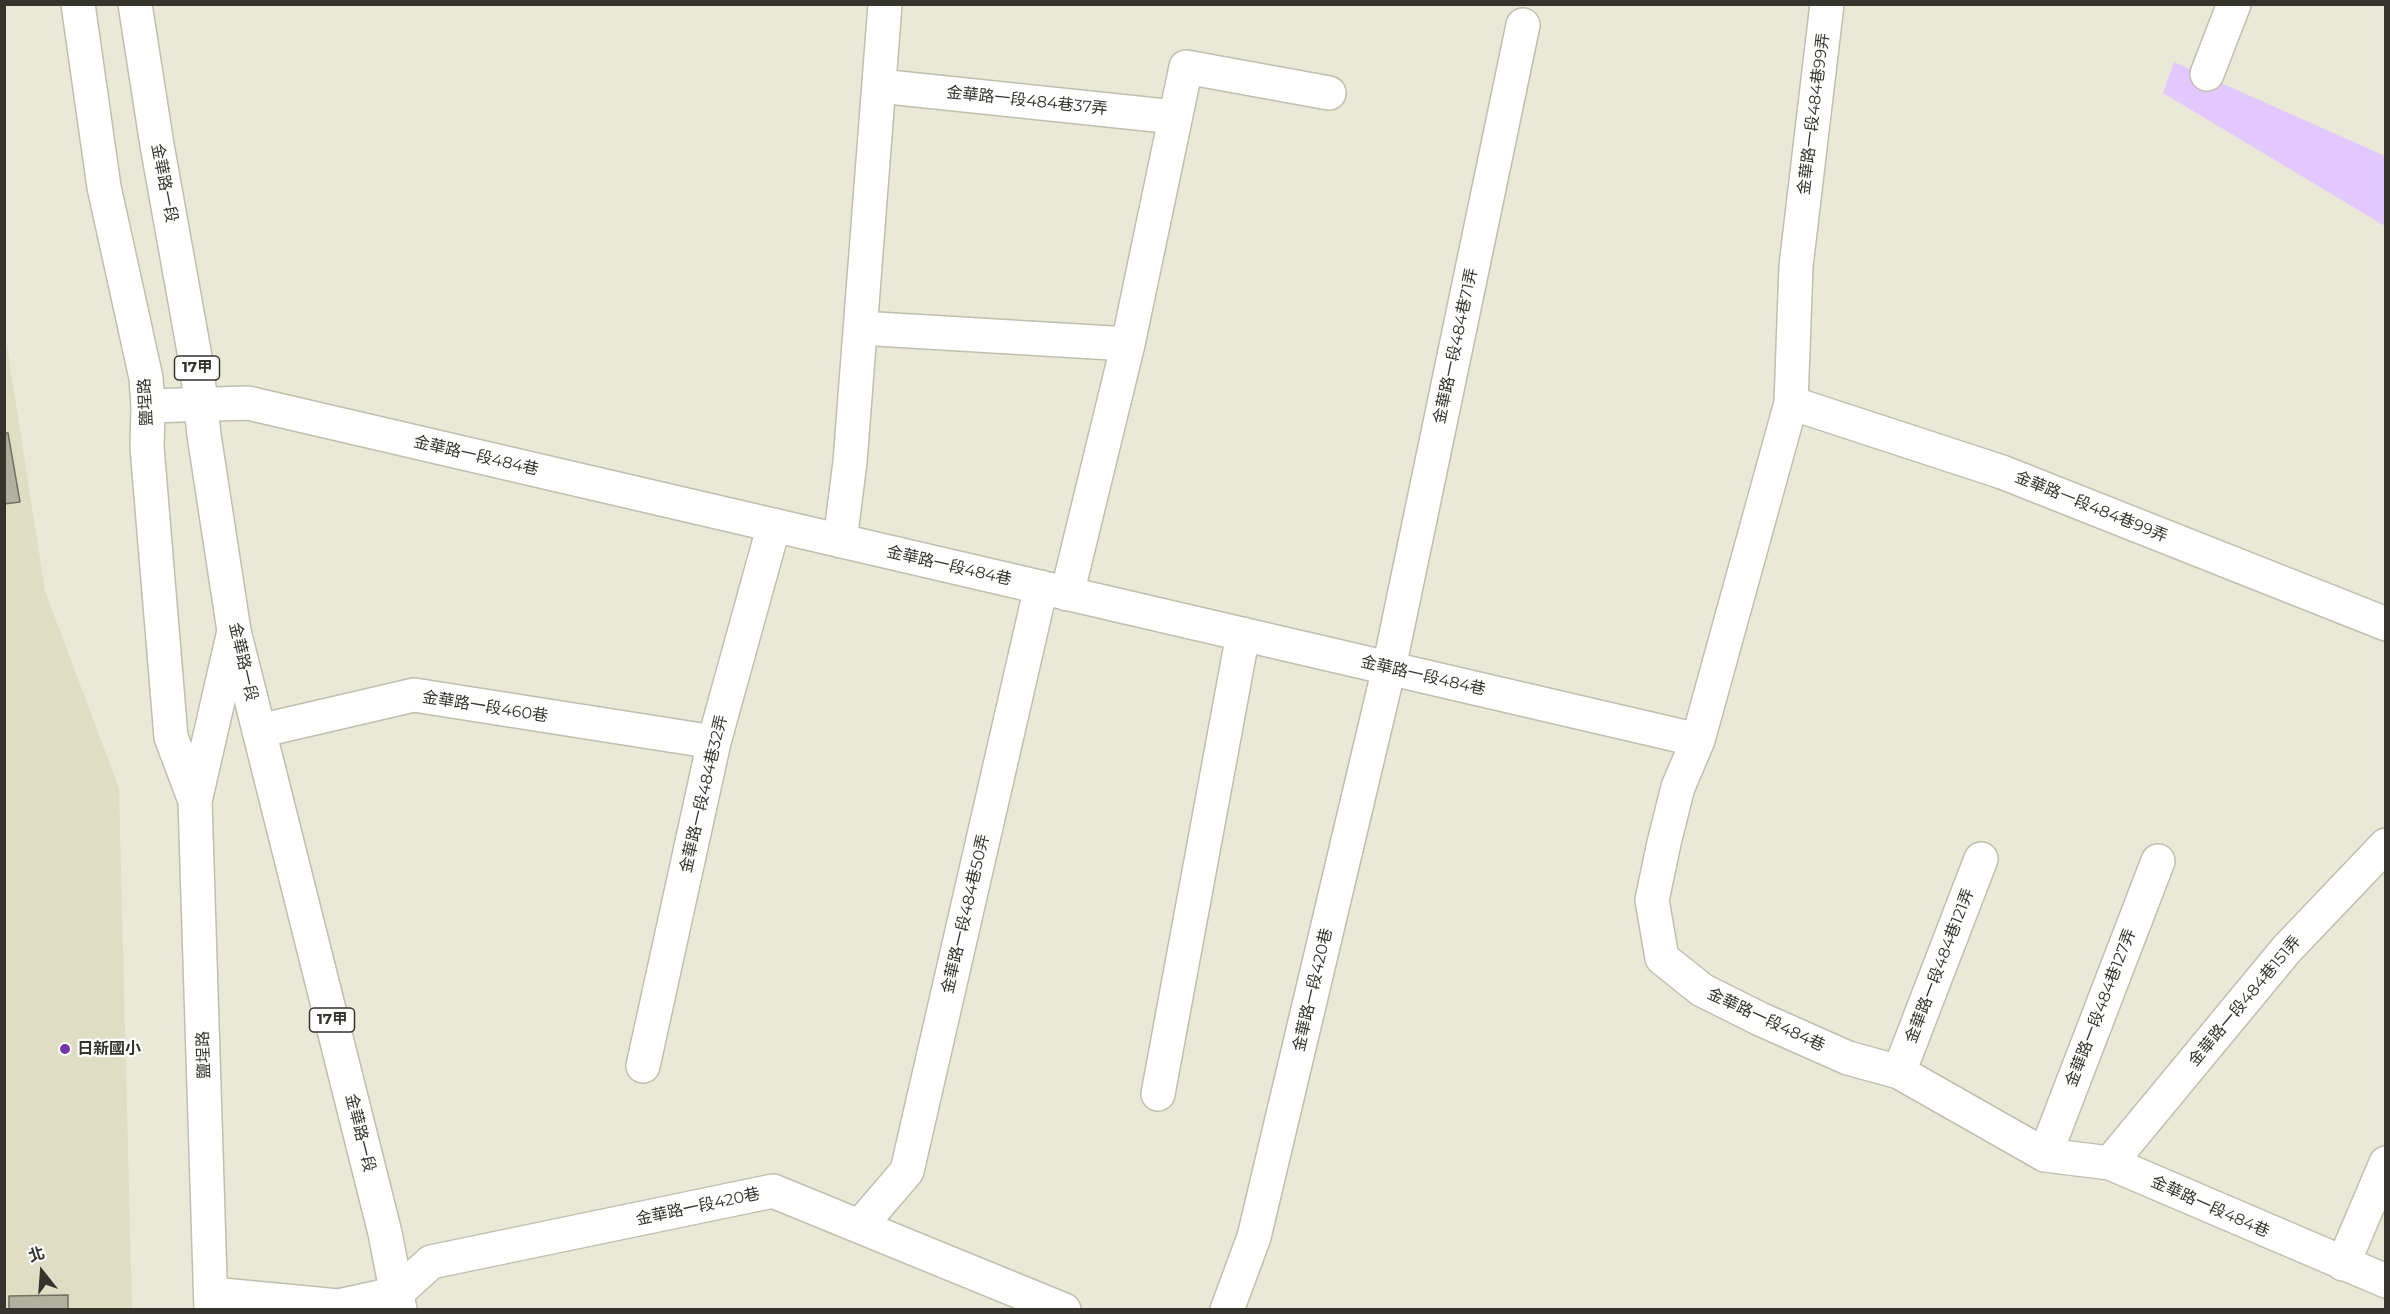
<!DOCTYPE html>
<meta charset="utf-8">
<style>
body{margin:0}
#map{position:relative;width:2390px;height:1314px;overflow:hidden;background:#eae9d7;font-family:Montserrat,"Noto Sans TC",sans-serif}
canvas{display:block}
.frame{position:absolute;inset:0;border:6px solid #34342d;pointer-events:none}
.north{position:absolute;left:12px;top:1242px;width:60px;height:60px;-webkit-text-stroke:4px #fff;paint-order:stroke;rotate:343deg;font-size:16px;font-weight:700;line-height:24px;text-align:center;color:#34342d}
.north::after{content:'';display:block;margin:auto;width:21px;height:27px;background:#34342d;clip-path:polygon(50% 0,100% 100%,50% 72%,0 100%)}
</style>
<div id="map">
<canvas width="2390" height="1314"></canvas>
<div class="frame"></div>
<div class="north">北</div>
</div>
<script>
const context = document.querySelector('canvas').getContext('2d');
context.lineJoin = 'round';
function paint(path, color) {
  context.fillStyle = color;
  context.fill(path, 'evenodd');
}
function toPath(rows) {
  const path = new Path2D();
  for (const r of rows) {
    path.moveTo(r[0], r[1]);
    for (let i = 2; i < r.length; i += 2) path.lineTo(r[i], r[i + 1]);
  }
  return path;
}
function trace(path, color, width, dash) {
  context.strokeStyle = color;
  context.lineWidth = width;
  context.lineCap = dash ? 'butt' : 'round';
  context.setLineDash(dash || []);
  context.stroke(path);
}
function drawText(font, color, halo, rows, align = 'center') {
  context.font = font + ' Montserrat,"Noto Sans TC",sans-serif';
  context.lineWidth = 4.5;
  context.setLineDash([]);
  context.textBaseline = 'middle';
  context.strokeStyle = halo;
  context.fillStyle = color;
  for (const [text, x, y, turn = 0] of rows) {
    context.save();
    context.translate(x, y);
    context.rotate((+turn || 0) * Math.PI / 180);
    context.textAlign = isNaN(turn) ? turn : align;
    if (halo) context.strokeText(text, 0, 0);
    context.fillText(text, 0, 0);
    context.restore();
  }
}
const built = toPath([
 [4,327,45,591,119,788,132,1309,5,1309]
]);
const green = toPath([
 [2174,62,2385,156,2385,226,2163,93]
]);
const building = toPath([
 [4,433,8,433,20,502,4,504,4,433],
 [68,1295,68,1310,9,1310,9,1296,68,1295]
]);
const minor = toPath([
 [78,4,104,187,146,378,148,406,147,447,171,737,195,801],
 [1827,4,1796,266,1791,403,1698,740,1678,787,1664,843,1652,900,1662,958,1702,990,1760,1019,1848,1058,1899,1072,2045,1155,2110,1163,2386,1281],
 [2207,74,2234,4],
 [879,86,1175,117],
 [860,328,1128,344],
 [1791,403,2002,472,2386,624],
 [148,406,248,403,1698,740],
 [840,541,850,462,885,4],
 [1067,594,1128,344,1186,67,1329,93],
 [259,731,414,695,714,742],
 [643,1066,714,742,774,525],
 [1899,1072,1981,859],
 [1158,1094,1243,634],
 [2045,1155,2158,861],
 [2110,1163,2286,950,2386,845],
 [860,1226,907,1171,1041,587],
 [2343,1264,2386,1163],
 [212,1294,338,1306,397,1293,431,1262,773,1191,1064,1310],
 [211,1310,195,801,234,631],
 [1227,1310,1254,1237,1389,668,1523,25]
]);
const major = toPath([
 [135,4,157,145,197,368,204,435,234,631,385,1233,400,1310]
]);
const markers = [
 [65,1049,6,"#7735aa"]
];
const shields = [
 [197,368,45],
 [332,1020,45]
];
const shieldNames = [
 ["17甲",197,368],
 ["17甲",332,1020]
];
const streetNames = [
 ["金華路一段484巷37弄",1027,101,6],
 ["金華路一段484巷99弄",1814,114,-83],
 ["金華路一段",164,183,79],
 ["金華路一段484巷71弄",1456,346,-78],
 ["鹽埕路",146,402,-93],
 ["金華路一段484巷",476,456,13],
 ["金華路一段484巷99弄",2091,507,22],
 ["金華路一段484巷",949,566,13],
 ["金華路一段",243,662,77],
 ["金華路一段484巷",1423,676,13],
 ["金華路一段460巷",485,707,9],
 ["金華路一段484巷32弄",704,794,-77],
 ["金華路一段484巷50弄",966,914,-77],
 ["金華路一段484巷121弄",1940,966,-69],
 ["金華路一段420巷",1313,990,-77],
 ["金華路一段484巷151弄",2245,1001,-50],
 ["金華路一段484巷127弄",2101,1008,-69],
 ["金華路一段484巷",1766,1020,25],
 ["鹽埕路",204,1055,-92],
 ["金華路一段",360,1133,76],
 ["金華路一段420巷",698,1207,-12],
 ["金華路一段484巷",2210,1207,24]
];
const poiNames = [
 ["日新國小",77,1049]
];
paint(built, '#dfddc4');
paint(green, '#e2c8fe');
paint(building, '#b2b1a0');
trace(building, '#727161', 1.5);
trace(minor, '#c0bfae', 36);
trace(major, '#c0bfae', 36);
trace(minor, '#fff', 33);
trace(major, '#fff', 33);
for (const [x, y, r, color] of markers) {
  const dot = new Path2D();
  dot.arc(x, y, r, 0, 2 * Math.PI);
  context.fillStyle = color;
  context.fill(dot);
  trace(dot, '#fff', 2);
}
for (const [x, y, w] of shields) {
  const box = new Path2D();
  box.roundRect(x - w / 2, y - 12, w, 24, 4.5);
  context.fillStyle = '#fff';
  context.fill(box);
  trace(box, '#34342d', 1.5);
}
drawText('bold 15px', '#34342d', null, shieldNames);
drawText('16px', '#34342d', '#fff', streetNames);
drawText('bold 16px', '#34342d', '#fff', poiNames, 'left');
</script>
